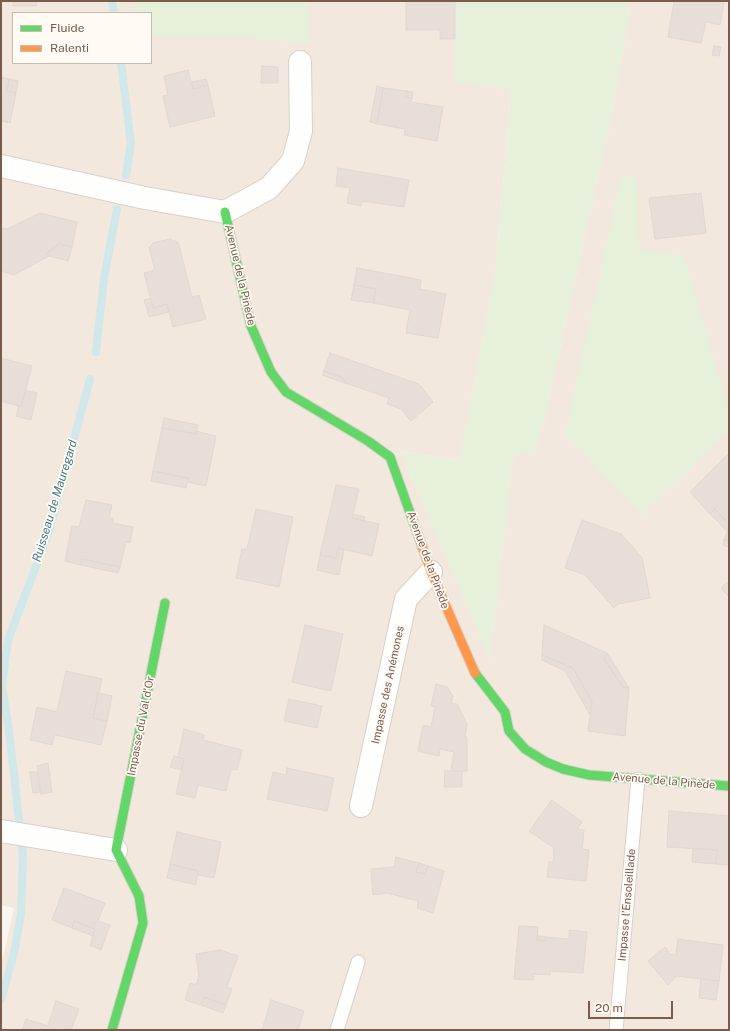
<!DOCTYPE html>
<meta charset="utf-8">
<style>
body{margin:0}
#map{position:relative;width:730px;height:1031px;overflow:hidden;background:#f9f5f0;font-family:"Public Sans",sans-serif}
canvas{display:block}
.frame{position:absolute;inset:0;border:2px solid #7a5c4d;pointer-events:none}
.legend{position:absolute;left:12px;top:12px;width:140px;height:52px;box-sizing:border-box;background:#fffaf3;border:1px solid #cabbb1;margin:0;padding:5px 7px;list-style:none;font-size:12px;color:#7a5c4d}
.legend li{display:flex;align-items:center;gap:8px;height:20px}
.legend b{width:20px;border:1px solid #cabbb1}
.scale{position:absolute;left:588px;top:1001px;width:85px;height:18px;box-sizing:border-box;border:2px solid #7a5c4d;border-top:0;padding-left:5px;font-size:12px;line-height:14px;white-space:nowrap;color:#7a5c4d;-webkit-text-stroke:3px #fffaf3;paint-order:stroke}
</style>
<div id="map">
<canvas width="730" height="1031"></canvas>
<div class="frame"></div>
<ul class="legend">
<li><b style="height:5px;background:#63d668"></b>Fluide</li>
<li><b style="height:5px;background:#ff974d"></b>Ralenti</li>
</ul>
<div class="scale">20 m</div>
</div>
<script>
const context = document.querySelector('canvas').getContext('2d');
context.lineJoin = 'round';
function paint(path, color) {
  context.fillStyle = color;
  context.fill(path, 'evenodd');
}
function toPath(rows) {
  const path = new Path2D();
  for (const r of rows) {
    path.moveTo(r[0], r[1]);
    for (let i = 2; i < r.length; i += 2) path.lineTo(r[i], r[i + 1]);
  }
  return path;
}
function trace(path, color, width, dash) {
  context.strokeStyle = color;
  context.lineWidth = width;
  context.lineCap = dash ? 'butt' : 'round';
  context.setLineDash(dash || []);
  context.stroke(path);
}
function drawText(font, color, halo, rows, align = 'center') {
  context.font = font + ' "Public Sans",sans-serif';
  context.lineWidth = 3.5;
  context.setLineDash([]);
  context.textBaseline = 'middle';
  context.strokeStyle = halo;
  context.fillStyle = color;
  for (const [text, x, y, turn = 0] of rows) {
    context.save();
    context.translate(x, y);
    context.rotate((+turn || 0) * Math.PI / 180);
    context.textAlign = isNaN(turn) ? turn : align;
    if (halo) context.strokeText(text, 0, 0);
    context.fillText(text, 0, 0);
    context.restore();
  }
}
const residential = toPath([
 [1,1,455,1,454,81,511,90,496,268,460,460,400,451,490,659,513,454,534,454,544,421,613,108,631,1,729,1,729,1030,1,1030,1,967,14,908,1,905],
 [13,13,151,13,151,63,13,63]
]);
const green = toPath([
 [134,1,308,1,311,43,246,38,151,37,151,13,136,13],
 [455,1,631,1,613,108,544,421,534,454,513,455,490,660,400,451,460,460,496,268,511,90,454,82],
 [621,176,637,177,639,249,684,256,729,411,729,430,641,516,565,434]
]);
const stream = toPath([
 [112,1,114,13],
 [121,63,131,144,126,175],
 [96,352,104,278,117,209],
 [1,1000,14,953,21,914,23,856,9,730,2,686,8,640,49,532,90,379]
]);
const building = toPath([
 [13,1,37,1,36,6,13,6,13,1],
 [406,1,455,1,455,39,440,39,440,30,406,30,406,1],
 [674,1,724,1,720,25,706,22,701,43,668,37,674,1],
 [714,46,721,47,719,56,712,55,714,46],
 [262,66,278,67,278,83,261,83,262,66],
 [188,70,193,89,208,85,215,116,170,127,163,96,168,95,164,76,188,70],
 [1,77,9,79,7,91,16,93,10,123,1,121,1,77],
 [9,79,18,81,16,93,7,91,9,79],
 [206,79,208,85,193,89,192,82,206,79],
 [377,86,383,88,377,124,370,122,377,86],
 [383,88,407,91,406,97,412,98,411,102,443,107,437,141,404,135,405,129,377,124,383,88],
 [407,91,413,92,412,98,406,97,407,91],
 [338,168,409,180,404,207,362,201,361,206,347,203,350,188,336,186,338,168],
 [701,193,706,233,655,239,649,198,701,193],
 [40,213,77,222,72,247,59,244,47,253,49,256,14,275,1,271,1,228,7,229,40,213],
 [170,239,177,242,179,245,192,297,199,295,206,319,173,327,167,304,153,308,144,273,155,270,149,248,153,243,170,239],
 [59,244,72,247,68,261,49,256,47,253,59,244],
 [357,268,421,280,420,289,446,294,438,338,406,333,410,310,373,303,376,289,354,285,357,268],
 [354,285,376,289,373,303,351,300,354,285],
 [151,298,153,308,167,304,169,312,149,317,144,300,151,298],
 [330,353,419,384,433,402,411,421,401,409,387,404,389,398,345,383,342,377,324,371,330,353],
 [1,358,32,366,21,407,1,401,1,358],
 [324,371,342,377,345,383,322,375,324,371],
 [25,390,37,393,31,420,16,416,19,406,21,407,25,390],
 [164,418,198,425,196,434,162,428,164,418],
 [162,428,196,434,196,431,216,436,206,486,187,482,188,478,153,471,162,428],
 [729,453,729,524,715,509,710,514,690,492,729,453],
 [153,471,188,478,186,488,151,481,153,471],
 [336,485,359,489,352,518,379,524,372,556,338,548,336,558,320,555,336,485],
 [86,500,112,505,109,518,113,518,113,523,133,527,130,543,126,542,120,567,82,559,81,565,65,561,72,526,79,527,86,500],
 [256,509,293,517,279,587,236,578,242,549,247,549,256,509],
 [715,509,729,524,728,532,710,514,715,509],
 [353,514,365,517,364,521,352,518,353,514],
 [582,520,621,534,642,558,650,598,618,604,614,608,585,575,565,568,582,520],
 [729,527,729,541,724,540,729,527],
 [724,540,729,541,729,547,723,545,724,540],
 [338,548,344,550,339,575,317,570,320,555,336,558,338,548],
 [82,559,120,567,118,573,81,565,82,559],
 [729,581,729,597,721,588,729,581],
 [305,625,343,634,331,691,292,682,305,625],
 [544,625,607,653,604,659,623,687,629,688,625,736,588,731,592,702,573,668,542,655,544,625],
 [607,653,629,688,623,687,604,659,607,653],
 [542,655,573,668,592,702,590,715,565,671,542,660,542,655],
 [66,671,102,679,93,718,107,721,101,745,55,735,52,745,30,740,37,707,57,712,66,671],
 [436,684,447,687,453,696,451,703,457,704,467,724,465,737,467,737,467,771,451,771,454,752,440,749,439,756,418,751,423,725,431,727,435,707,431,706,436,684],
 [98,693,112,696,107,721,93,718,98,693],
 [289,699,322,706,317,728,284,721,289,699],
 [184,729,204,735,203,740,242,750,237,770,231,769,226,791,198,785,195,798,176,794,184,759,178,757,184,729],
 [174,756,184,759,182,770,170,767,174,756],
 [48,763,52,792,41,794,37,766,48,763],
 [287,768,334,778,327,811,267,799,273,772,286,775,287,768],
 [445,771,462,771,462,787,444,787,445,771],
 [30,772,38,772,40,792,33,793,30,772],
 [552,800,582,822,577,829,584,830,582,849,589,850,586,881,547,877,549,862,553,862,554,848,529,831,552,800],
 [669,811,729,816,729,865,716,864,717,850,667,847,669,811],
 [177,832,221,842,214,878,198,875,198,871,170,864,177,832],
 [693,849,717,850,716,864,692,862,693,849],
 [396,857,419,863,416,872,425,874,428,866,444,871,433,913,417,908,418,901,387,893,373,895,371,869,394,867,396,857],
 [419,863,428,866,425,874,416,872,419,863],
 [170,864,198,871,196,885,167,878,170,864],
 [64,888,105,903,98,921,110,925,101,950,90,945,95,929,74,921,72,928,52,920,64,888],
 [74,921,95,929,93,936,72,928,74,921],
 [519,926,538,927,537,940,546,941,546,937,569,939,569,930,587,932,583,973,550,971,550,975,534,974,533,980,514,979,519,926],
 [538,936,546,937,546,941,537,940,538,936],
 [678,939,723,945,719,981,677,976,668,985,648,961,665,947,670,954,676,955,678,939],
 [220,950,238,956,227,987,232,989,226,1005,204,997,201,1005,185,1000,190,983,196,985,199,977,196,954,220,950],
 [701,979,719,981,716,1000,699,998,701,979],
 [204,997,226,1005,223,1013,201,1005,204,997],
 [271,1000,304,1011,298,1030,262,1030,271,1000],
 [56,1001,79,1009,71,1030,22,1030,26,1019,48,1026,56,1001]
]);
const lane = toPath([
 [337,1030,358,962],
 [616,1030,638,779]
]);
const street = toPath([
 [1,166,145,198,225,212,269,188,293,161,301,131,300,62],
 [361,806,406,599,431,572],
 [1,831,116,850]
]);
const fast = toPath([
 [225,212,251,326,271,372,286,392,368,441,390,457,422,546],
 [475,673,505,712,509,731,525,749,546,762,563,769,589,775,729,786],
 [112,1030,143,923,139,896,116,850,165,603]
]);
const slow = toPath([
 [422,546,431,572,475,673]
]);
const streetNames = [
 ["Avenue de la Pinède",240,275,77],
 ["Avenue de la Pinède",428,560,70],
 ["Impasse des Anémones",388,685,-78],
 ["Impasse du Val d'Or",141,726,-79],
 ["Avenue de la Pinède",664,781,5],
 ["Impasse l’Ensoleillade",627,905,-85]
];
const waterNames = [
 ["Ruisseau de Mauregard",55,501,-73]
];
paint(residential, '#f2e8de');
paint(green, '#e7f0db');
trace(stream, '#d0e8ea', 8);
paint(building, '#e6ded7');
trace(building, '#e2d8d2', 1);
trace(lane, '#d7d1cb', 15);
trace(street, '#d7d1cb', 24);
trace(fast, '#d9d2cb', 11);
trace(slow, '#d9d2cb', 11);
trace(lane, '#fefefd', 13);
trace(street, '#fefefd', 22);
trace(fast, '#63d668', 9);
trace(slow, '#ff974d', 9);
drawText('11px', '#7a5c4d', '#fffaf3', streetNames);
drawText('italic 12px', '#437c86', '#fffaf3', waterNames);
</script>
